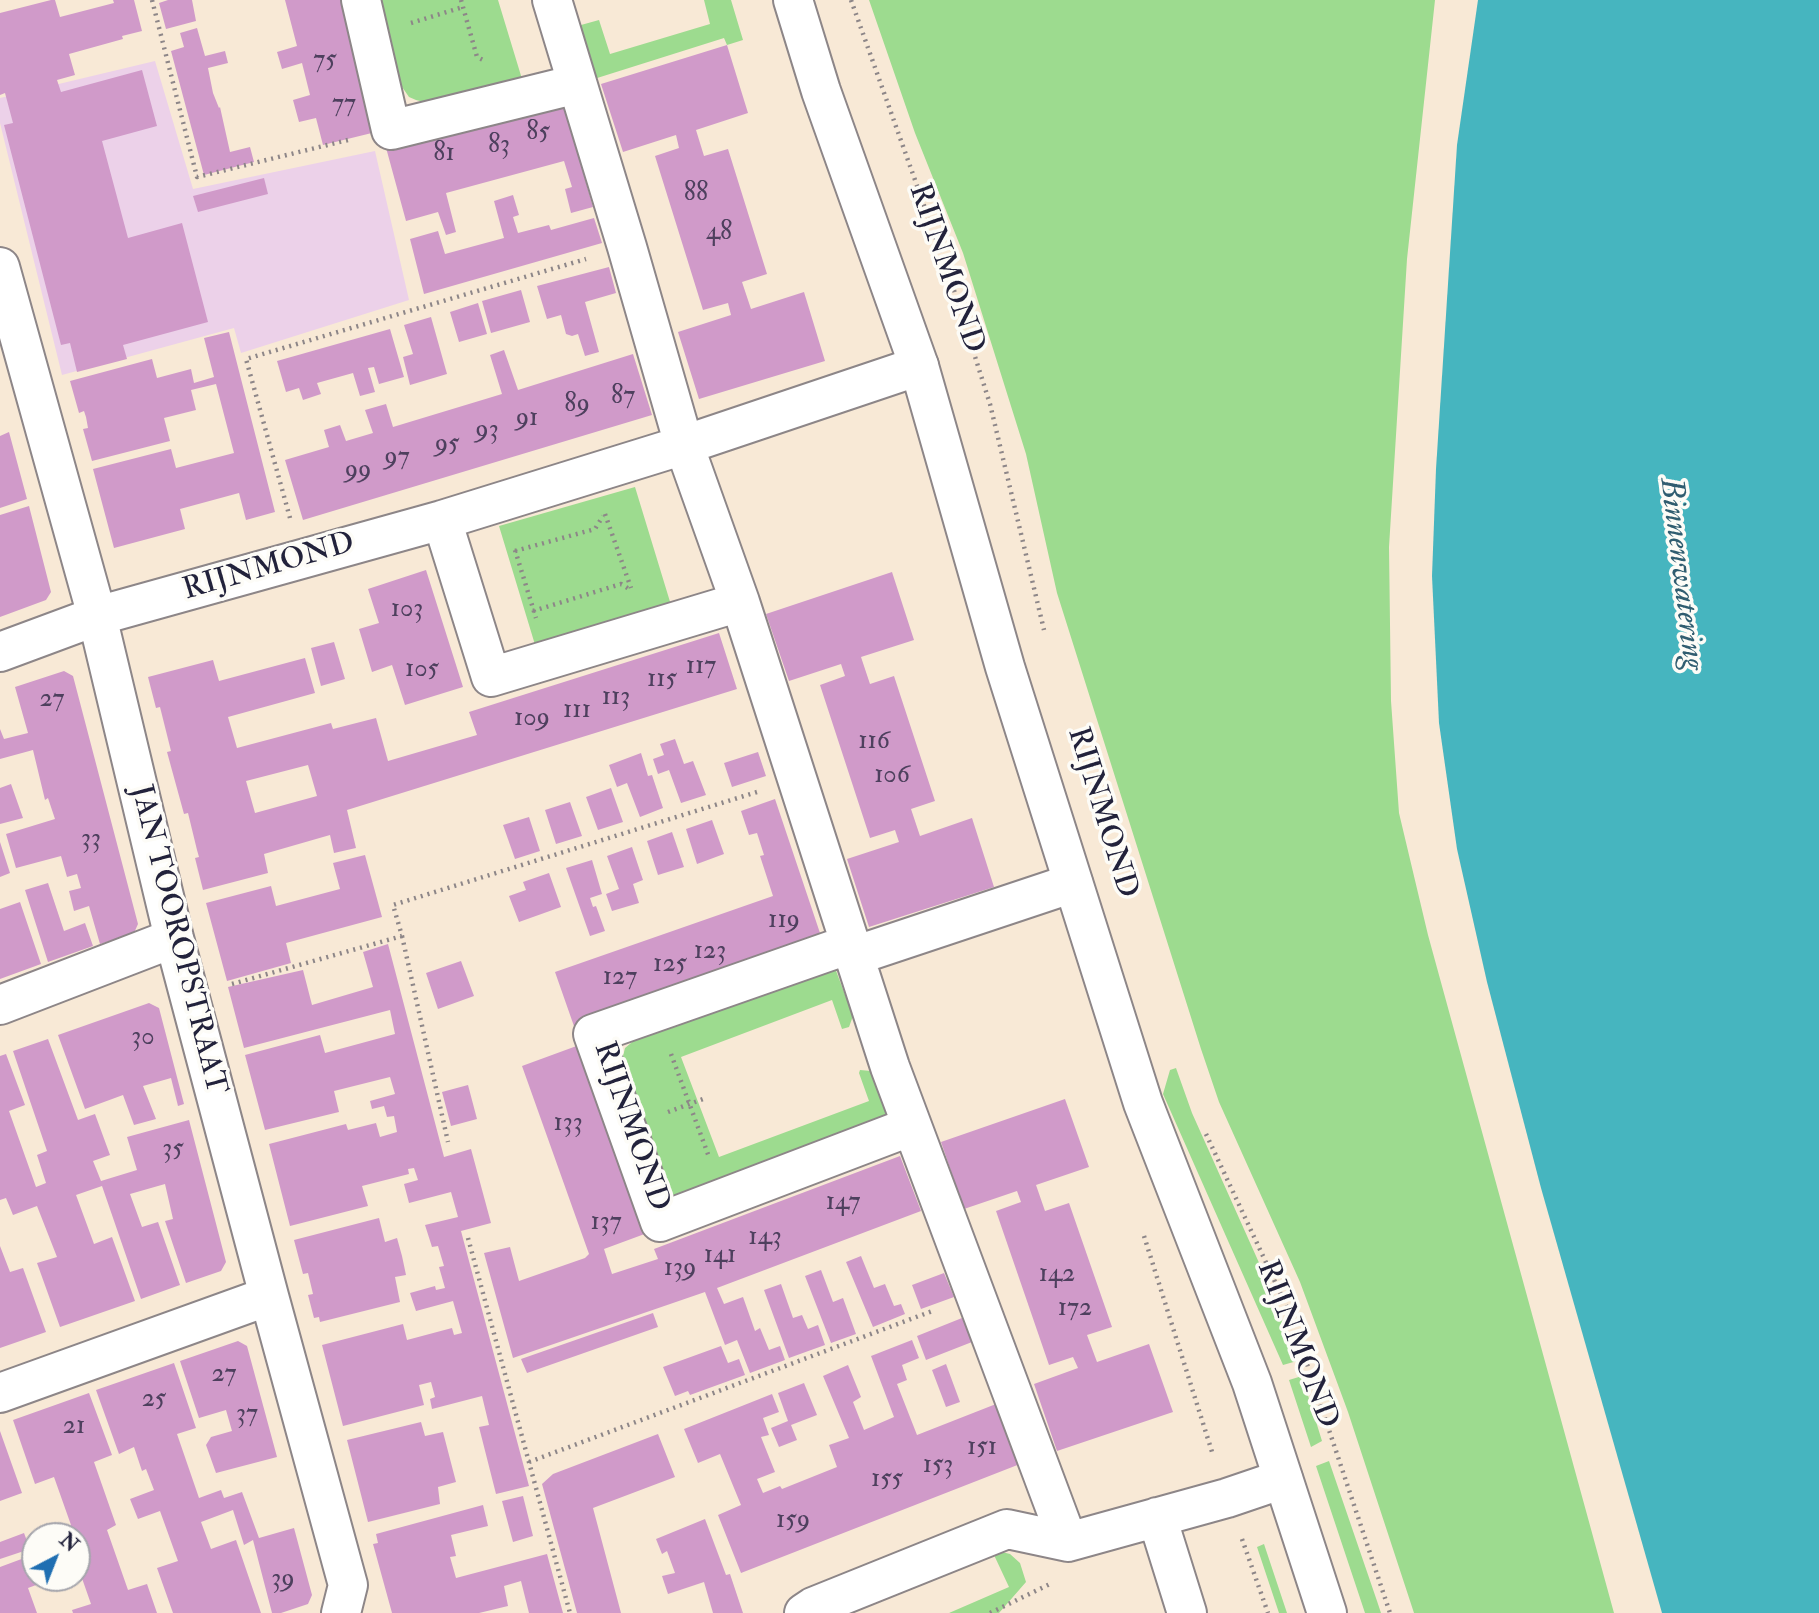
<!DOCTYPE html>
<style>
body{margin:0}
#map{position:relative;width:1819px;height:1613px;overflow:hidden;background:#f8e9d6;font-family:"IM FELL Double Pica",serif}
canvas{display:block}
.north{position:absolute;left:21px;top:1522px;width:70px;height:70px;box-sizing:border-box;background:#fdfcf7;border:2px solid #a5a5ac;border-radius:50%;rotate:42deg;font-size:19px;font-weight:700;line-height:28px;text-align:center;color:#22223b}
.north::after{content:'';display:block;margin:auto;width:24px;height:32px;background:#1f6fb2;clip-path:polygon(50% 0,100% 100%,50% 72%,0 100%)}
</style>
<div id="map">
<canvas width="1819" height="1613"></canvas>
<div class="north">N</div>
</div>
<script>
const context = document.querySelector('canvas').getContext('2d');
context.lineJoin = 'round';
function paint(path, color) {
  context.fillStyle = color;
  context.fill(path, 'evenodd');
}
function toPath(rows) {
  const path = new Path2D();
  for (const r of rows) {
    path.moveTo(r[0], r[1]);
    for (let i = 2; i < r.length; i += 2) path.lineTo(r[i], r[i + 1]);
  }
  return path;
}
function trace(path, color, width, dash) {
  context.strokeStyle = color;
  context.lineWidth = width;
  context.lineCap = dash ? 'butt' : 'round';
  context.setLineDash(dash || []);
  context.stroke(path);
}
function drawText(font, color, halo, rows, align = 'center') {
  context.font = font + ' "IM FELL Double Pica",serif';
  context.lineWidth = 7;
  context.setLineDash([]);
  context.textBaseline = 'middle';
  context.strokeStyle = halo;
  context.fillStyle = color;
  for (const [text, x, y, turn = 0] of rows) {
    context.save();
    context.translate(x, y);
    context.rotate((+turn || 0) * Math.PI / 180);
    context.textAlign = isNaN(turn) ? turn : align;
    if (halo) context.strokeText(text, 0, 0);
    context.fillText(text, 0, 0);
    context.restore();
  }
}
const built = toPath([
 [155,61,193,189,375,151,409,300,241,353,234,328,62,375,0,123,0,98]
]);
const green = toPath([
 [378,0,498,0,522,79,424,102,416,100,409,97,400,84],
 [704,0,731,0,743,40,727,45,724,38,594,79,578,28,581,25,599,20,610,54,710,24],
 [869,0,1435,0,1407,259,1389,547,1391,701,1399,813,1428,935,1614,1613,1414,1613,1348,1412,1300,1282,1219,1102,1201,1049,1057,593,1026,454,963,253,915,133],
 [635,487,671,605,536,648,499,526],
 [835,968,853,1016,849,1027,842,1029,832,1000,681,1057,719,1157,869,1101,859,1073,860,1070,871,1071,875,1076,892,1120,679,1199,672,1195,665,1188,621,1064,625,1048,637,1038],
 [1176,1068,1192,1113,1273,1294,1297,1361,1283,1365,1163,1094,1170,1070],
 [1302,1376,1322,1441,1311,1447,1289,1380],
 [1329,1461,1377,1601,1381,1613,1365,1613,1316,1466],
 [1264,1544,1287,1613,1279,1613,1257,1547],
 [1002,1552,1010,1554,1020,1563,1026,1582,999,1613,949,1613,1009,1587,994,1555]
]);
const water = toPath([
 [1478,0,1819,0,1819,1613,1662,1613,1541,1188,1487,982,1457,849,1439,723,1432,576,1436,469,1457,145]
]);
const building = toPath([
 [51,0,55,0,60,17,114,3,113,0,134,0,142,31,122,36,123,39,69,54,75,75,57,80,61,92,142,70,157,126,102,141,128,238,182,223,208,322,123,345,127,359,77,372,70,343,61,345,4,125,13,123,5,93,0,95,0,13],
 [168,0,192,0,196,21,166,29,159,3],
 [285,0,350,0,384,130,323,145,316,118,299,122,293,100,310,95,302,63,282,69,277,52,297,46],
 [197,28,205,56,225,51,228,63,208,68,213,93,219,108,220,107,230,152,250,147,254,162,204,175,171,51,184,47,180,33],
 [727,45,748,113,696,130,704,156,728,149,767,274,742,282,751,309,804,292,825,361,699,399,678,332,731,315,728,303,703,310,655,156,679,148,676,135,623,152,601,84],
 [561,96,593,207,571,213,565,189,572,187,564,161,446,193,456,232,446,235,438,212,406,221,385,144],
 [264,178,268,194,198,212,193,196],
 [513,195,519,215,513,217,518,233,549,225,551,230,594,218,602,243,424,294,410,239,438,231,445,254,504,238,494,201],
 [609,267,616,293,585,302,599,352,585,356,578,334,572,336,566,334,561,315,547,319,537,286],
 [521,290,530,322,491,333,482,301],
 [478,303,487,334,459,342,450,312],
 [431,317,447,374,410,385,403,357,413,354,404,325],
 [390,329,404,377,379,384,374,367,368,368,375,392,360,396,353,373,317,383,321,394,303,400,299,388,286,392,277,361],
 [229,332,275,512,246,520,239,493,180,509,185,529,114,548,93,469,171,449,176,468,234,453,216,384,191,390,196,410,164,418,170,441,92,461,83,429,88,428,86,417,84,411,79,413,70,381,152,359,157,378,191,369,194,383,214,377,204,338],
 [504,350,518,390,633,354,652,415,303,520,285,460,329,447,324,430,340,425,346,441,373,433,365,410,386,404,393,427,502,394,490,355],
 [9,432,27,499,0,508,0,436],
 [29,506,51,592,46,600,0,617,0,515],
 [426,570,463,687,405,705,392,665,372,672,359,629,379,623,368,589],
 [892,572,914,640,861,657,870,684,894,676,935,801,911,809,920,836,972,818,994,887,869,927,847,859,899,842,895,830,870,838,820,685,845,676,841,664,789,681,766,614],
 [719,633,737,689,347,810,356,848,334,853,330,835,264,854,268,873,203,890,195,858,199,857,197,850,188,813,184,814,167,752,171,751,160,707,156,708,148,677,213,660,219,681,305,658,315,693,228,717,237,748,331,723,333,729,376,718,388,761,477,735,469,712],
 [308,765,317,796,255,813,246,781],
 [334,642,345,679,321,686,311,648],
 [64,671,73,676,138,924,134,933,100,944,89,906,74,911,69,891,81,888,77,874,67,877,61,856,16,868,6,834,55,819,48,798,45,800,33,750,0,759,0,729,4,739,28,733,15,687],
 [675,739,684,764,693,761,706,795,681,803,669,770,658,774,653,759,664,755,660,744],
 [758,752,766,776,732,787,724,763],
 [641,753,648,776,652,775,663,808,640,817,627,783,617,787,609,765],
 [11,784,23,818,0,824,0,788],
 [611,788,623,822,598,830,586,797],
 [775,799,823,942,575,1029,555,972,773,896,760,856,764,855,757,833,749,835,741,811],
 [570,802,582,836,556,844,545,810],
 [529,817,540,851,515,859,503,825],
 [712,820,724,854,697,864,686,829],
 [672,832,684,867,658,875,647,841],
 [0,842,10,873,0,877],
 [632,847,643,880,633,884,639,903,612,911,606,894,619,889,607,856],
 [365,855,382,917,286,943,291,963,227,981,206,903,271,886,276,906,340,889,333,863],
 [592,860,602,894,590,898,593,907,596,906,605,931,590,936,566,868],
 [549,873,561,907,519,922,509,896,526,890,523,882],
 [48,883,64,931,85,923,93,946,48,962,25,890],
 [20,902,41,964,0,979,0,909],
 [388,944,444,1157,471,1149,491,1223,461,1231,529,1486,496,1494,479,1427,489,1425,482,1396,432,1409,430,1399,435,1397,431,1382,419,1385,424,1405,343,1426,322,1345,403,1324,407,1340,452,1328,454,1335,462,1333,453,1301,416,1311,410,1293,435,1286,436,1290,445,1288,439,1267,444,1266,438,1246,432,1247,425,1225,458,1217,451,1192,409,1203,404,1184,418,1180,414,1168,408,1169,409,1174,362,1186,368,1206,290,1226,269,1144,346,1124,348,1130,376,1123,380,1137,397,1132,394,1116,387,1117,384,1106,372,1109,370,1101,395,1094,390,1077,334,1091,339,1112,265,1130,245,1055,320,1035,325,1053,395,1034,390,1010,244,1048,228,987,303,970,312,1005,373,987,363,952],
 [461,961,474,996,438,1009,426,973],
 [149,1003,159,1008,184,1104,178,1106,171,1078,143,1086,156,1119,134,1125,123,1095,85,1109,58,1035],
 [48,1039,78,1120,95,1114,110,1155,93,1161,101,1181,137,1170,127,1137,189,1120,226,1262,221,1271,186,1283,165,1221,173,1219,165,1184,130,1194,142,1227,158,1222,180,1285,141,1299,102,1186,76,1195,94,1244,112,1237,135,1301,60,1327,37,1263,57,1257,37,1206,13,1215,6,1198,0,1200,0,1056,6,1054,25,1105,9,1111,36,1187,46,1183,37,1155,47,1151,13,1051],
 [582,1044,650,1232,604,1249,612,1274,658,1259,654,1249,900,1156,921,1211,717,1288,724,1304,743,1297,755,1331,760,1328,769,1350,780,1346,785,1360,750,1373,737,1340,725,1345,705,1292,513,1358,484,1253,510,1247,519,1281,585,1258,589,1254,522,1066],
 [468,1085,477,1119,451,1126,442,1092],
 [1065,1099,1089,1167,1036,1185,1045,1211,1069,1203,1112,1327,1087,1335,1097,1362,1149,1344,1173,1412,1057,1451,1034,1384,1078,1368,1073,1357,1049,1365,996,1211,1021,1202,1017,1191,964,1209,941,1142],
 [379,1218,385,1242,397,1238,402,1256,406,1275,395,1277,400,1302,320,1322,319,1317,314,1318,308,1295,313,1294,308,1273,303,1274,294,1240],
 [0,1246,10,1272,23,1268,46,1332,0,1348],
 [861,1256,874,1288,885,1284,894,1306,901,1304,905,1314,873,1327,846,1262],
 [821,1270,833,1302,843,1298,856,1334,831,1343,805,1276],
 [944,1273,954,1297,921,1309,912,1285],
 [781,1284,793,1318,802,1315,808,1329,818,1325,825,1345,789,1358,764,1290],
 [653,1313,658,1327,527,1373,521,1359],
 [962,1318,972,1342,926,1360,917,1336],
 [912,1340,919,1358,902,1365,907,1380,897,1384,917,1435,996,1404,1020,1464,741,1573,718,1515,741,1505,720,1454,698,1463,684,1429,772,1394,779,1412,763,1418,769,1435,761,1437,775,1472,757,1479,763,1493,780,1486,782,1489,837,1467,829,1445,849,1438,823,1376,848,1365,861,1397,853,1402,864,1430,894,1417,871,1356],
 [238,1341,247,1346,277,1457,216,1473,206,1445,211,1437,232,1431,226,1410,199,1418,180,1361],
 [721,1346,728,1363,739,1359,745,1375,690,1395,688,1391,675,1396,663,1367],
 [174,1363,196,1428,177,1434,199,1498,221,1490,224,1498,242,1492,259,1538,294,1528,312,1595,308,1604,281,1613,272,1613,253,1540,244,1545,233,1510,201,1522,211,1549,236,1540,261,1613,173,1613,157,1568,178,1561,160,1511,138,1519,130,1499,154,1490,146,1469,142,1471,134,1447,119,1454,96,1390],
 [946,1364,960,1402,946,1407,932,1370],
 [804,1383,817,1415,791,1425,797,1440,779,1447,771,1428,788,1421,778,1393],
 [89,1393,112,1455,94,1462,116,1525,107,1530,128,1590,147,1584,157,1613,73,1613,72,1610,91,1604,77,1564,77,1536,41,1536,71,1525,54,1477,35,1484,13,1420],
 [421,1422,425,1436,443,1432,456,1482,438,1487,440,1504,368,1522,347,1440],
 [0,1431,22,1493,0,1501],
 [658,1434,675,1477,593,1508,621,1613,577,1613,542,1484,553,1474],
 [523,1496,533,1536,513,1542,502,1501],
 [483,1505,488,1526,451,1535,456,1556,450,1557,456,1578,547,1554,563,1613,529,1613,521,1581,504,1586,508,1606,479,1613,392,1613,373,1544,378,1543,376,1534],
 [705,1519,726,1575,730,1574,743,1613,713,1613,704,1582,668,1594,662,1576,675,1573,667,1551,662,1554,656,1539],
 [24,1533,30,1549,0,1559,0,1542],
 [35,1554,35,1578,55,1578,28,1588,37,1613,0,1613,0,1567]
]);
const path = toPath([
 [152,0,197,177,348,140],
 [461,0,477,57,483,60],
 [851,0,952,284,990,404,1044,630],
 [411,23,463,7],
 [605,514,631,588],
 [290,518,246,359,586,259],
 [515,550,536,618],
 [515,551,595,529,603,516],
 [533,611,621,584,629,589],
 [402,936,448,1142],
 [232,984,402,936,393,905,757,792],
 [671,1054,709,1157],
 [668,1112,703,1099],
 [1206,1134,1291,1316,1390,1613],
 [1144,1236,1213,1455],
 [468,1238,570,1613],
 [529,1462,935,1310],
 [1242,1539,1268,1613],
 [990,1613,1050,1584]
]);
const minor = toPath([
 [361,0,391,130,577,84],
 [552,0,627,247,684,445,740,602,890,1067,1068,1542],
 [0,267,97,616,174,938,269,1296,348,1585,341,1613],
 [442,520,491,677,740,602],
 [0,652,97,616,442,520,684,445,919,366],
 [850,944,593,1034,660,1222,912,1126],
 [854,956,1073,883],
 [0,1005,174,938],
 [0,1393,269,1296],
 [1157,1517,1187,1613],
 [804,1613,813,1607,1007,1529,1068,1542,1227,1498,1283,1479]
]);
const tertiary = toPath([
 [793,0,821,91,919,366,1005,667,1143,1103,1252,1383,1327,1613]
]);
const numberNames = [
 ["75",325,61],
 ["77",344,105],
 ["85",538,133],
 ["83",499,146],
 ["81",444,154],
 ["88",696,194],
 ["48",719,233],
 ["87",623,397],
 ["89",577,405],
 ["91",527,419],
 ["93",487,431],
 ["95",447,445],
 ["97",397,458],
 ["99",358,471],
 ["103",407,610],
 ["117",701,667],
 ["105",422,670],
 ["115",662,680],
 ["113",616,698],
 ["27",52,700],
 ["111",577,711],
 ["109",532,719],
 ["116",874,742],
 ["106",892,776],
 ["33",91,840],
 ["119",784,921],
 ["123",710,952],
 ["125",670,965],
 ["127",620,978],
 ["30",143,1038],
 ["133",568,1124],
 ["35",173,1150],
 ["147",843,1203],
 ["137",606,1223],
 ["143",765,1238],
 ["141",720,1256],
 ["139",680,1269],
 ["142",1057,1275],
 ["172",1075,1309],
 ["27",224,1375],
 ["25",154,1400],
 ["37",247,1415],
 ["21",74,1427],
 ["151",982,1448],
 ["153",938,1466],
 ["155",887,1480],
 ["159",793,1521],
 ["39",283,1580]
];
const streetNames = [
 ["RIJNMOND",945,269,71],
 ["RIJNMOND",269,568,-16],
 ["RIJNMOND",1101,813,73],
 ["JAN TOOROPSTRAAT",177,940,76],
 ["RIJNMOND",630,1127,71],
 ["RIJNMOND",1296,1345,69]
];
const waterNames = [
 ["Binnenwatering",1680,574,83]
];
paint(built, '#ecd1e9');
paint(green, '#9ddb8f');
paint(water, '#46b5bf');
paint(building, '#d09ac9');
trace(minor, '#8d8688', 42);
trace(tertiary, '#8d8688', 42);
trace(path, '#8d8688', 4.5, [2, 5]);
trace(minor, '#fff', 38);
trace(tertiary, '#fff', 38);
drawText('26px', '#4e405e', null, numberNames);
drawText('30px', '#22223b', '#fdfcf7', streetNames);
drawText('italic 32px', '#305d70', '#fdfcf7', waterNames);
</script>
